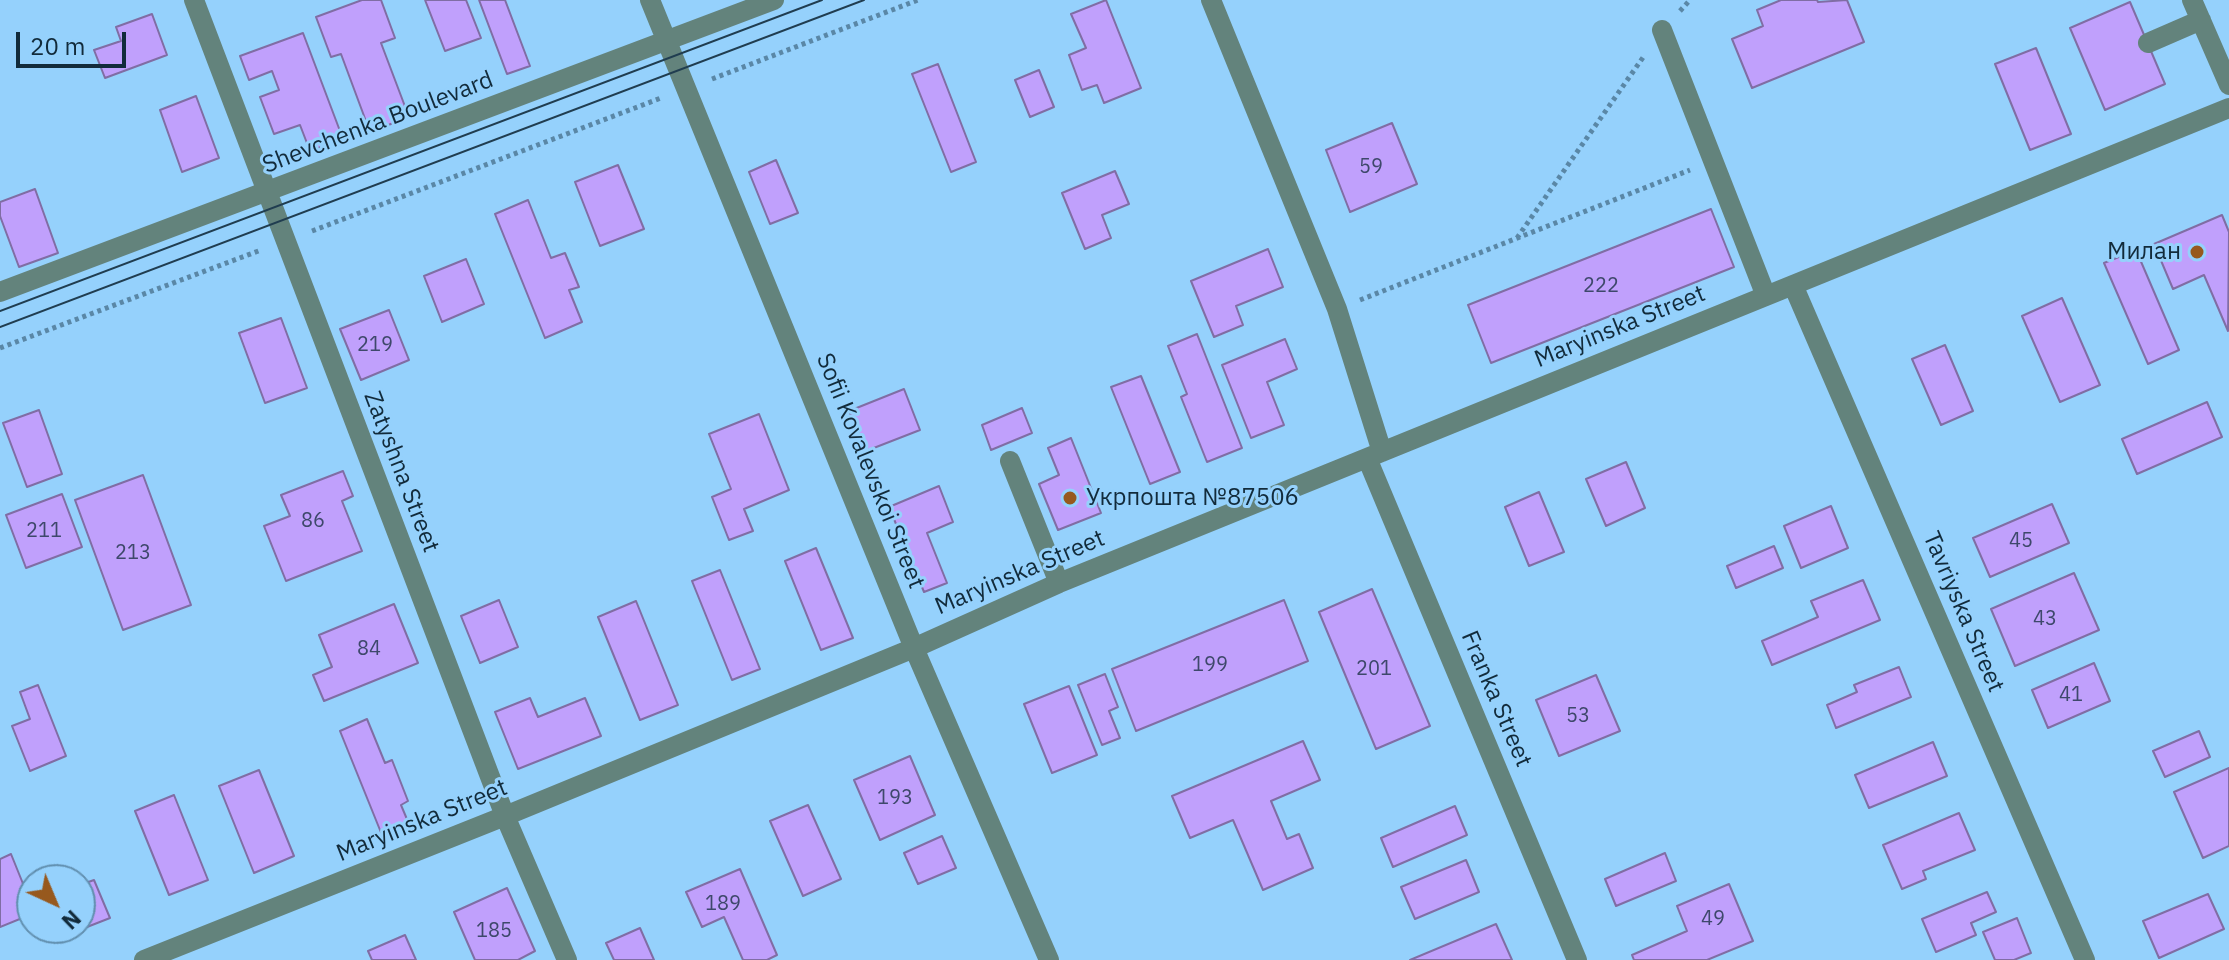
<!DOCTYPE html>
<meta charset="utf-8">
<style>
body{margin:0}
#map{position:relative;width:2229px;height:960px;overflow:hidden;background:#95d1fc;font-family:"IBM Plex Sans",sans-serif}
canvas{display:block}
.north{position:absolute;left:16px;top:864px;width:80px;height:80px;box-sizing:border-box;background:#95d1fc;border:2px solid #618faf;border-radius:50%;rotate:136deg;font-size:22px;font-weight:700;line-height:32px;text-align:center;color:#122b3b}
.north::after{content:'';display:block;margin:auto;width:28px;height:36px;background:#97591e;clip-path:polygon(50% 0,100% 100%,50% 72%,0 100%)}
.scale{position:absolute;left:16px;top:32px;width:110px;height:36px;box-sizing:border-box;border:4px solid #122b3b;border-top:0;padding-left:10px;font-size:24px;line-height:28px;white-space:nowrap;color:#122b3b;-webkit-text-stroke:6px #95d1fc;paint-order:stroke}
</style>
<div id="map">
<canvas width="2229" height="960"></canvas>
<div class="north">N</div>
<div class="scale">20 m</div>
</div>
<script>
const context = document.querySelector('canvas').getContext('2d');
context.lineJoin = 'round';
function paint(path, color) {
  context.fillStyle = color;
  context.fill(path, 'evenodd');
}
function toPath(rows) {
  const path = new Path2D();
  for (const r of rows) {
    path.moveTo(r[0], r[1]);
    for (let i = 2; i < r.length; i += 2) path.lineTo(r[i], r[i + 1]);
  }
  return path;
}
function trace(path, color, width, dash) {
  context.strokeStyle = color;
  context.lineWidth = width;
  context.lineCap = dash ? 'butt' : 'round';
  context.setLineDash(dash || []);
  context.stroke(path);
}
function drawText(font, color, halo, rows, align = 'center') {
  context.font = font + ' "IBM Plex Sans",sans-serif';
  context.lineWidth = 6;
  context.setLineDash([]);
  context.textBaseline = 'middle';
  context.strokeStyle = halo;
  context.fillStyle = color;
  for (const [text, x, y, turn = 0] of rows) {
    context.save();
    context.translate(x, y);
    context.rotate((+turn || 0) * Math.PI / 180);
    context.textAlign = isNaN(turn) ? turn : align;
    if (halo) context.strokeText(text, 0, 0);
    context.fillText(text, 0, 0);
    context.restore();
  }
}
const building = toPath([
 [362,0,381,0,395,38,381,43,409,117,370,132,341,54,331,57,316,17,362,0],
 [425,0,466,0,481,38,445,51,425,0],
 [479,0,505,0,530,66,507,74,479,0],
 [1106,0,1141,88,1104,103,1097,85,1082,90,1069,55,1086,48,1071,14,1106,0],
 [1781,0,1817,0,1818,2,1847,0,1864,42,1752,88,1732,39,1763,26,1757,10,1781,0],
 [2130,2,2165,84,2105,110,2070,28,2130,2],
 [152,14,167,55,105,78,94,50,121,41,116,27,152,14],
 [303,33,343,139,310,151,300,125,274,134,260,97,279,90,272,71,249,80,240,56,303,33],
 [2036,48,2071,134,2030,150,1995,64,2036,48],
 [938,64,976,162,951,172,912,74,938,64],
 [1039,70,1054,107,1030,117,1015,80,1039,70],
 [196,96,219,158,182,172,160,110,196,96],
 [1392,123,1417,184,1350,212,1326,150,1392,123],
 [776,160,798,213,770,224,749,172,776,160],
 [618,165,644,229,600,246,575,182,618,165],
 [1115,171,1129,204,1102,215,1111,238,1085,249,1062,193,1115,171],
 [35,189,58,253,19,267,0,216,0,202,35,189],
 [528,200,551,258,565,253,579,287,569,290,582,322,545,338,495,214,528,200],
 [1711,209,1734,267,1491,363,1468,305,1711,209],
 [2222,215,2229,232,2228,331,2204,275,2173,289,2154,244,2222,215],
 [1268,249,1283,287,1236,306,1243,325,1214,337,1191,281,1268,249],
 [2136,250,2179,350,2148,364,2104,263,2136,250],
 [466,259,484,304,442,322,424,276,466,259],
 [2062,298,2100,385,2060,402,2022,316,2062,298],
 [389,310,409,360,361,380,340,329,389,310],
 [281,318,307,388,265,403,239,333,281,318],
 [1197,334,1242,448,1207,462,1181,397,1187,394,1168,346,1197,334],
 [1285,339,1297,369,1267,382,1284,425,1251,438,1222,365,1285,339],
 [1945,345,1973,411,1941,425,1912,359,1945,345],
 [1141,376,1180,472,1150,484,1111,387,1141,376],
 [904,389,920,430,866,451,849,411,904,389],
 [2207,402,2222,437,2137,474,2122,439,2207,402],
 [1022,408,1032,433,991,450,982,425,1022,408],
 [39,410,62,474,27,487,3,423,39,410],
 [759,414,789,490,744,509,753,531,729,540,712,497,731,489,709,434,759,414],
 [1071,438,1101,513,1058,530,1039,484,1059,475,1048,448,1071,438],
 [1626,462,1645,508,1606,526,1586,479,1626,462],
 [343,471,353,496,342,501,362,551,286,581,264,526,290,516,281,495,343,471],
 [143,475,191,605,123,630,75,500,143,475],
 [939,486,953,522,927,533,947,583,924,592,889,507,939,486],
 [1539,492,1564,552,1529,566,1505,507,1539,492],
 [62,494,82,547,26,568,6,515,62,494],
 [2052,504,2069,543,1990,577,1973,538,2052,504],
 [1831,506,1848,548,1801,568,1784,526,1831,506],
 [1774,546,1783,568,1736,588,1727,566,1774,546],
 [816,548,853,638,821,650,785,561,816,548],
 [720,570,760,669,732,680,692,581,720,570],
 [2074,573,2099,630,2015,666,1991,609,2074,573],
 [1863,580,1880,620,1772,665,1762,641,1818,617,1811,601,1863,580],
 [1372,589,1430,726,1376,749,1319,612,1372,589],
 [499,600,518,647,480,663,461,616,499,600],
 [1284,600,1308,661,1136,731,1112,669,1284,600],
 [636,601,678,705,640,720,598,617,636,601],
 [394,604,418,663,324,701,313,675,332,667,319,635,394,604],
 [2094,663,2110,701,2048,728,2032,690,2094,663],
 [1899,667,1911,697,1836,728,1827,705,1857,692,1854,685,1899,667],
 [1105,674,1118,707,1109,711,1120,738,1102,745,1078,685,1105,674],
 [1596,675,1620,731,1559,756,1536,700,1596,675],
 [38,685,66,756,30,771,12,726,30,719,20,692,38,685],
 [1069,686,1097,755,1052,773,1024,704,1069,686],
 [530,698,538,717,585,698,601,736,518,769,495,712,530,698],
 [367,719,385,763,392,760,408,801,401,805,409,824,382,835,340,731,367,719],
 [2199,731,2210,757,2165,777,2153,751,2199,731],
 [1303,741,1320,780,1271,801,1287,839,1299,834,1313,868,1263,890,1233,820,1190,838,1172,796,1303,741],
 [1933,742,1947,776,1869,808,1855,775,1933,742],
 [910,756,935,815,880,840,854,780,910,756],
 [2229,768,2229,846,2203,858,2174,792,2229,768],
 [259,770,294,856,254,873,219,786,259,770],
 [174,795,208,880,169,895,135,811,174,795],
 [808,805,841,879,803,896,770,821,808,805],
 [1455,806,1467,835,1393,867,1381,838,1455,806],
 [1959,813,1975,850,1923,871,1926,879,1902,889,1883,845,1959,813],
 [942,836,956,868,918,884,904,853,942,836],
 [1665,853,1676,881,1616,906,1605,879,1665,853],
 [11,854,32,906,32,914,0,927,0,859,11,854],
 [1466,860,1479,892,1415,919,1401,887,1466,860],
 [740,869,777,955,767,960,743,960,724,917,702,927,686,892,740,869],
 [94,880,110,918,87,927,80,911,80,885,94,880],
 [1729,884,1753,941,1707,960,1634,960,1632,955,1687,931,1677,906,1729,884],
 [507,888,535,951,518,960,475,960,454,912,507,888],
 [1987,892,1996,912,1971,923,1976,935,1936,952,1922,919,1987,892],
 [2208,894,2224,929,2159,958,2143,921,2208,894],
 [2017,918,2031,953,2014,960,1995,960,1983,932,2017,918],
 [1496,924,1512,960,1410,960,1496,924],
 [640,928,654,960,614,960,606,943,640,928],
 [405,935,416,960,372,960,368,951,405,935]
]);
const path = toPath([
 [1680,11,1690,0],
 [712,79,918,0],
 [312,231,661,98],
 [1517,238,1644,56],
 [1360,300,1690,170],
 [0,348,261,250]
]);
const minor = toPath([
 [194,0,505,816,567,960],
 [650,0,914,648,1049,960],
 [1211,0,1337,309,1382,452],
 [2192,0,2229,85],
 [1662,30,1766,296],
 [2148,43,2201,20],
 [1793,285,2085,960],
 [0,292,774,0],
 [1367,458,1577,960],
 [1010,461,1059,583],
 [144,960,505,816,914,648,1059,583,2229,108]
]);
const tram = toPath([
 [0,311,822,0],
 [0,327,864,0]
]);
const markers = [
 [2197,252,8,"#97591e"],
 [1070,498,8,"#97591e"]
];
const numberNames = [
 ["59",1371,167],
 ["222",1601,286],
 ["219",375,345],
 ["86",313,521],
 ["211",44,531],
 ["45",2021,541],
 ["213",133,553],
 ["43",2045,619],
 ["84",369,649],
 ["199",1210,665],
 ["201",1374,669],
 ["41",2071,695],
 ["53",1578,716],
 ["193",895,798],
 ["189",723,904],
 ["49",1713,919],
 ["185",494,931]
];
const streetNames = [
 ["Shevchenka Boulevard",378,123,-21],
 ["Maryinska Street",1620,327,-22],
 ["Sofii Kovalevskoi Street",870,471,68],
 ["Zatyshna Street",401,472,69],
 ["Maryinska Street",1020,573,-23],
 ["Tavriyska Street",1963,612,67],
 ["Franka Street",1496,699,67],
 ["Maryinska Street",422,821,-22]
];
const poiNames = [
 ["Милан",2181,252],
 ["Укрпошта №87506",1086,498,"left"]
];
paint(building, '#c0a0fc');
trace(building, '#806da4', 2);
trace(path, '#5a87a6', 5, [4, 4]);
trace(minor, '#63837c', 20);
trace(tram, '#203d50', 2);
for (const [x, y, r, color] of markers) {
  const dot = new Path2D();
  dot.arc(x, y, r, 0, 2 * Math.PI);
  context.fillStyle = color;
  context.fill(dot);
  trace(dot, '#95d1fc', 3);
}
drawText('20px', '#3e486b', null, numberNames);
drawText('24px', '#122b3b', '#95d1fc', streetNames);
drawText('24px', '#122b3b', '#95d1fc', poiNames, 'right');
</script>
